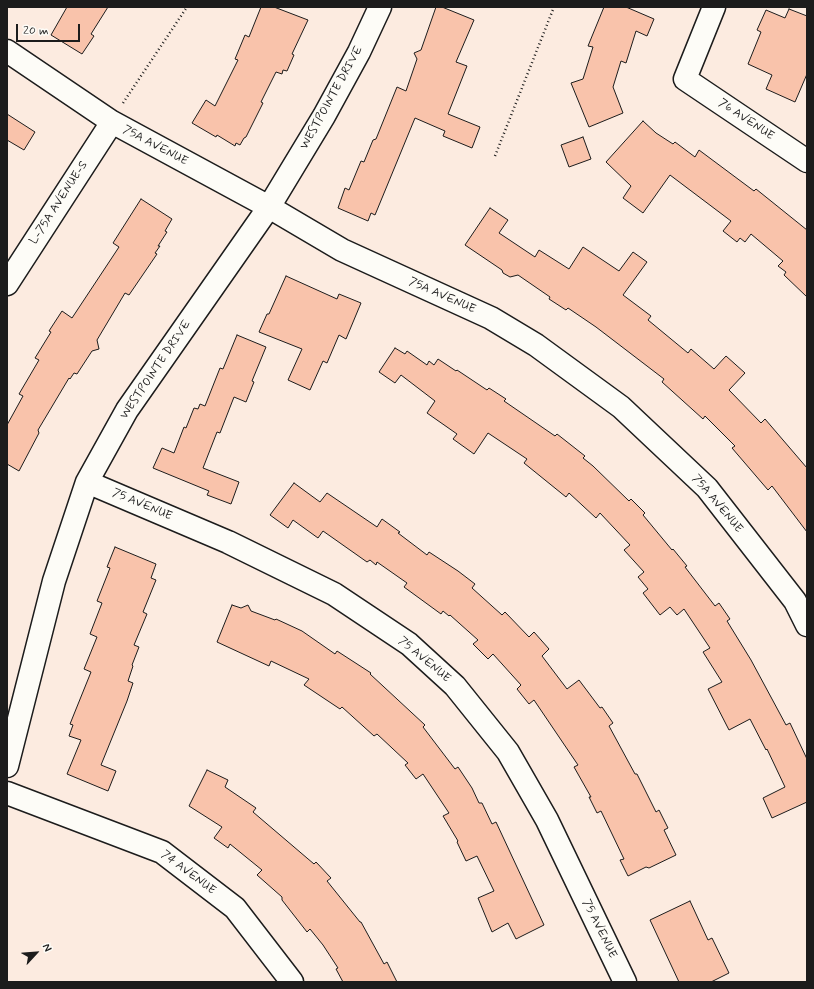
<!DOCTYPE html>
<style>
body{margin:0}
#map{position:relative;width:814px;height:989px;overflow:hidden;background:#fcebe0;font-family:Mynerve,sans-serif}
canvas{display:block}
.frame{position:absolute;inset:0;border:8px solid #1c1c1c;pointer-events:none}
.north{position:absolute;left:16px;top:933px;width:40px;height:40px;-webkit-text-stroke:3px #fdfcf7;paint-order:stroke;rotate:64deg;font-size:11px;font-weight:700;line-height:16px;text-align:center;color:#1c1c1c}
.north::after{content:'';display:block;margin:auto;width:14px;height:18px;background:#1c1c1c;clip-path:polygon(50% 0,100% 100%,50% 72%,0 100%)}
.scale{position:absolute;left:16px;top:24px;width:64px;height:18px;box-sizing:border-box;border:2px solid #1c1c1c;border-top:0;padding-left:5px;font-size:12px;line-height:14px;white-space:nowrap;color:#1c1c1c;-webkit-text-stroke:3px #fdfcf7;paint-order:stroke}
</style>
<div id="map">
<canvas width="814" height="989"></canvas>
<div class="frame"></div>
<div class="north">N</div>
<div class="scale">20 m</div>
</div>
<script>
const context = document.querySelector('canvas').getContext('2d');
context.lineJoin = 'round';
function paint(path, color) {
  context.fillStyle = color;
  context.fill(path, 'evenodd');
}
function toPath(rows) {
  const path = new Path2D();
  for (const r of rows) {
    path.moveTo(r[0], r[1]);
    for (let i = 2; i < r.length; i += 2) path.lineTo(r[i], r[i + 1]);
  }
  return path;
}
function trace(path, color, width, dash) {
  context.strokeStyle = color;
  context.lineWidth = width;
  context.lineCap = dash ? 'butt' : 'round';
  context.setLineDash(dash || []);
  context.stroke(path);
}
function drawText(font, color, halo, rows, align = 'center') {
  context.font = font + ' Mynerve,sans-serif';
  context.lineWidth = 3;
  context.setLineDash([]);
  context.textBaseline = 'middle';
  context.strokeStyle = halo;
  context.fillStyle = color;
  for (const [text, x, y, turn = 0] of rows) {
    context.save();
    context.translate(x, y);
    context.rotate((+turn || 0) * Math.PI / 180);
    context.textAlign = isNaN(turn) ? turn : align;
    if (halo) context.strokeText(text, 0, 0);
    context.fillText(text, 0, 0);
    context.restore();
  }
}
const building = toPath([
 [67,7,108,7,91,34,94,36,82,54,51,35,67,7],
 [261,7,274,7,308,20,292,54,294,55,287,71,283,70,282,74,276,72,261,102,263,103,246,137,244,138,240,145,236,143,235,146,217,135,216,137,192,123,206,100,215,106,238,60,235,59,245,35,249,37,261,7],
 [436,7,442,7,474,20,456,62,467,66,448,114,480,127,472,148,443,136,445,131,415,118,375,215,371,213,368,221,338,208,345,188,349,190,361,161,364,162,373,140,376,139,397,87,406,91,417,59,414,53,421,50,436,7],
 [604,7,626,7,654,19,647,36,636,31,626,63,621,61,613,87,623,113,589,127,571,83,583,79,593,47,588,46,604,7],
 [789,9,807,16,807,74,795,102,766,89,772,75,748,64,761,32,757,30,766,10,785,18,789,9],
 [7,114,35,132,24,150,7,140,7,114],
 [643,121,656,133,673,144,675,142,695,157,699,150,754,191,756,189,807,230,807,297,784,275,786,272,778,266,783,261,751,234,745,242,740,238,737,242,723,231,731,221,670,175,643,213,623,198,631,186,606,162,643,121],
 [583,137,591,159,569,167,561,145,583,137],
 [141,199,172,219,165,231,167,232,158,246,160,246,155,253,157,254,129,295,125,293,97,340,99,349,92,351,77,374,74,373,70,379,69,378,38,430,39,433,19,471,7,464,7,425,23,396,19,394,39,360,35,358,51,332,49,331,62,311,72,318,119,247,113,243,141,199],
 [490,208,508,220,499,233,535,257,539,250,569,269,583,247,619,271,633,252,647,262,623,295,651,316,648,320,688,353,691,349,714,369,726,356,745,373,729,390,761,423,765,419,807,468,807,532,772,486,768,490,732,448,735,446,705,416,703,419,662,382,664,379,596,327,568,308,566,310,549,299,550,297,518,275,510,277,503,273,502,270,465,245,490,208],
 [286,276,337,299,339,294,361,303,346,339,339,335,327,363,323,361,310,390,288,380,302,349,259,332,267,314,269,314,286,276],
 [237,335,266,347,252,381,254,382,246,402,234,397,220,433,217,432,203,468,239,482,231,504,207,495,209,491,153,468,162,448,174,453,184,427,186,428,194,408,198,409,200,404,205,406,220,368,223,369,237,335],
 [395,348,405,354,407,351,427,365,429,361,434,365,438,359,456,371,457,370,487,390,489,388,506,399,504,401,555,436,557,434,585,456,583,458,593,466,629,501,631,499,645,513,643,515,672,550,673,549,687,566,685,567,715,606,719,603,730,619,727,621,751,660,786,725,790,723,807,759,807,802,772,818,763,798,785,787,767,749,766,750,750,719,729,730,708,689,722,682,703,652,710,648,684,609,677,615,670,607,660,615,643,593,648,589,638,577,644,572,624,550,630,545,600,513,596,518,569,493,566,497,524,463,527,459,488,433,474,454,453,439,457,434,427,413,435,401,401,375,395,383,379,372,395,348],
 [294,483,320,502,327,493,377,527,382,519,400,532,398,533,427,555,429,552,458,571,475,584,472,588,502,615,505,612,529,637,534,632,549,649,542,656,567,689,579,680,600,708,602,707,613,723,609,726,635,774,637,774,656,812,659,810,668,828,664,830,676,855,649,868,646,867,628,876,620,860,624,859,601,811,597,813,589,797,591,797,574,767,578,765,534,700,529,704,517,689,521,685,493,654,488,659,473,644,478,640,450,615,449,616,443,611,441,614,404,587,407,583,377,562,376,565,370,560,367,562,323,531,318,538,293,520,288,528,270,515,294,483],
 [115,547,156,564,151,578,156,580,143,612,147,614,134,645,139,647,132,665,133,666,128,681,133,683,127,701,101,765,116,771,108,791,67,774,81,740,69,736,73,725,70,724,91,672,84,669,97,637,90,634,102,603,97,601,110,568,107,567,115,547],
 [232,605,241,608,248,605,251,611,275,620,276,619,302,631,335,654,337,651,371,673,370,674,425,725,423,727,455,769,458,767,472,788,479,803,482,803,492,824,496,822,544,925,516,939,508,923,492,932,478,898,494,891,477,856,466,861,457,842,458,841,443,816,449,813,423,774,416,779,405,765,408,763,377,734,374,736,342,707,340,709,304,685,309,679,271,661,269,666,217,642,232,605],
 [207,770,228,780,225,787,256,808,253,812,314,864,316,862,331,878,327,881,360,922,361,922,384,964,387,962,397,982,343,982,336,969,338,968,323,945,310,929,307,932,282,900,282,897,257,875,262,870,230,844,228,848,214,838,222,827,189,806,207,770],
 [690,901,708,940,712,938,729,973,711,982,679,982,650,920,690,901]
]);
const path = toPath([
 [123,103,187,7],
 [495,156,554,7]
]);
const minor = toPath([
 [714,7,685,79,807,161],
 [7,51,112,122,269,207,342,250,491,318,536,345,621,407,707,488,795,601,807,625],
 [7,284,112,122],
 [87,482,228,542,334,594,409,644,455,686,508,752,547,820,597,924,625,982],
 [7,766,54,581,87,482,127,410,269,207,324,116,359,52,380,7],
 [7,793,162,852,235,908,292,982]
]);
const streetNames = [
 ["WESTPOINTE DRIVE",332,98,-61],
 ["76 AVENUE",746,120,34],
 ["75A AVENUE",155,146,28],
 ["L-75A AVENUE-S",59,203,-57],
 ["75A AVENUE",442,296,24],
 ["WESTPOINTE DRIVE",156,370,-56],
 ["75A AVENUE",717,504,50],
 ["75 AVENUE",142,505,23],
 ["75 AVENUE",424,660,40],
 ["74 AVENUE",188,873,37],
 ["75 AVENUE",599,929,64]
];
paint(building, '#f9c3ab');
trace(building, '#1c1c1c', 1);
trace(minor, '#1c1c1c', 25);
trace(path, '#1c1c1c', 2.5, [1, 3]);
trace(minor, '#fdfcf7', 22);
drawText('12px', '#1c1c1c', '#fdfcf7', streetNames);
</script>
